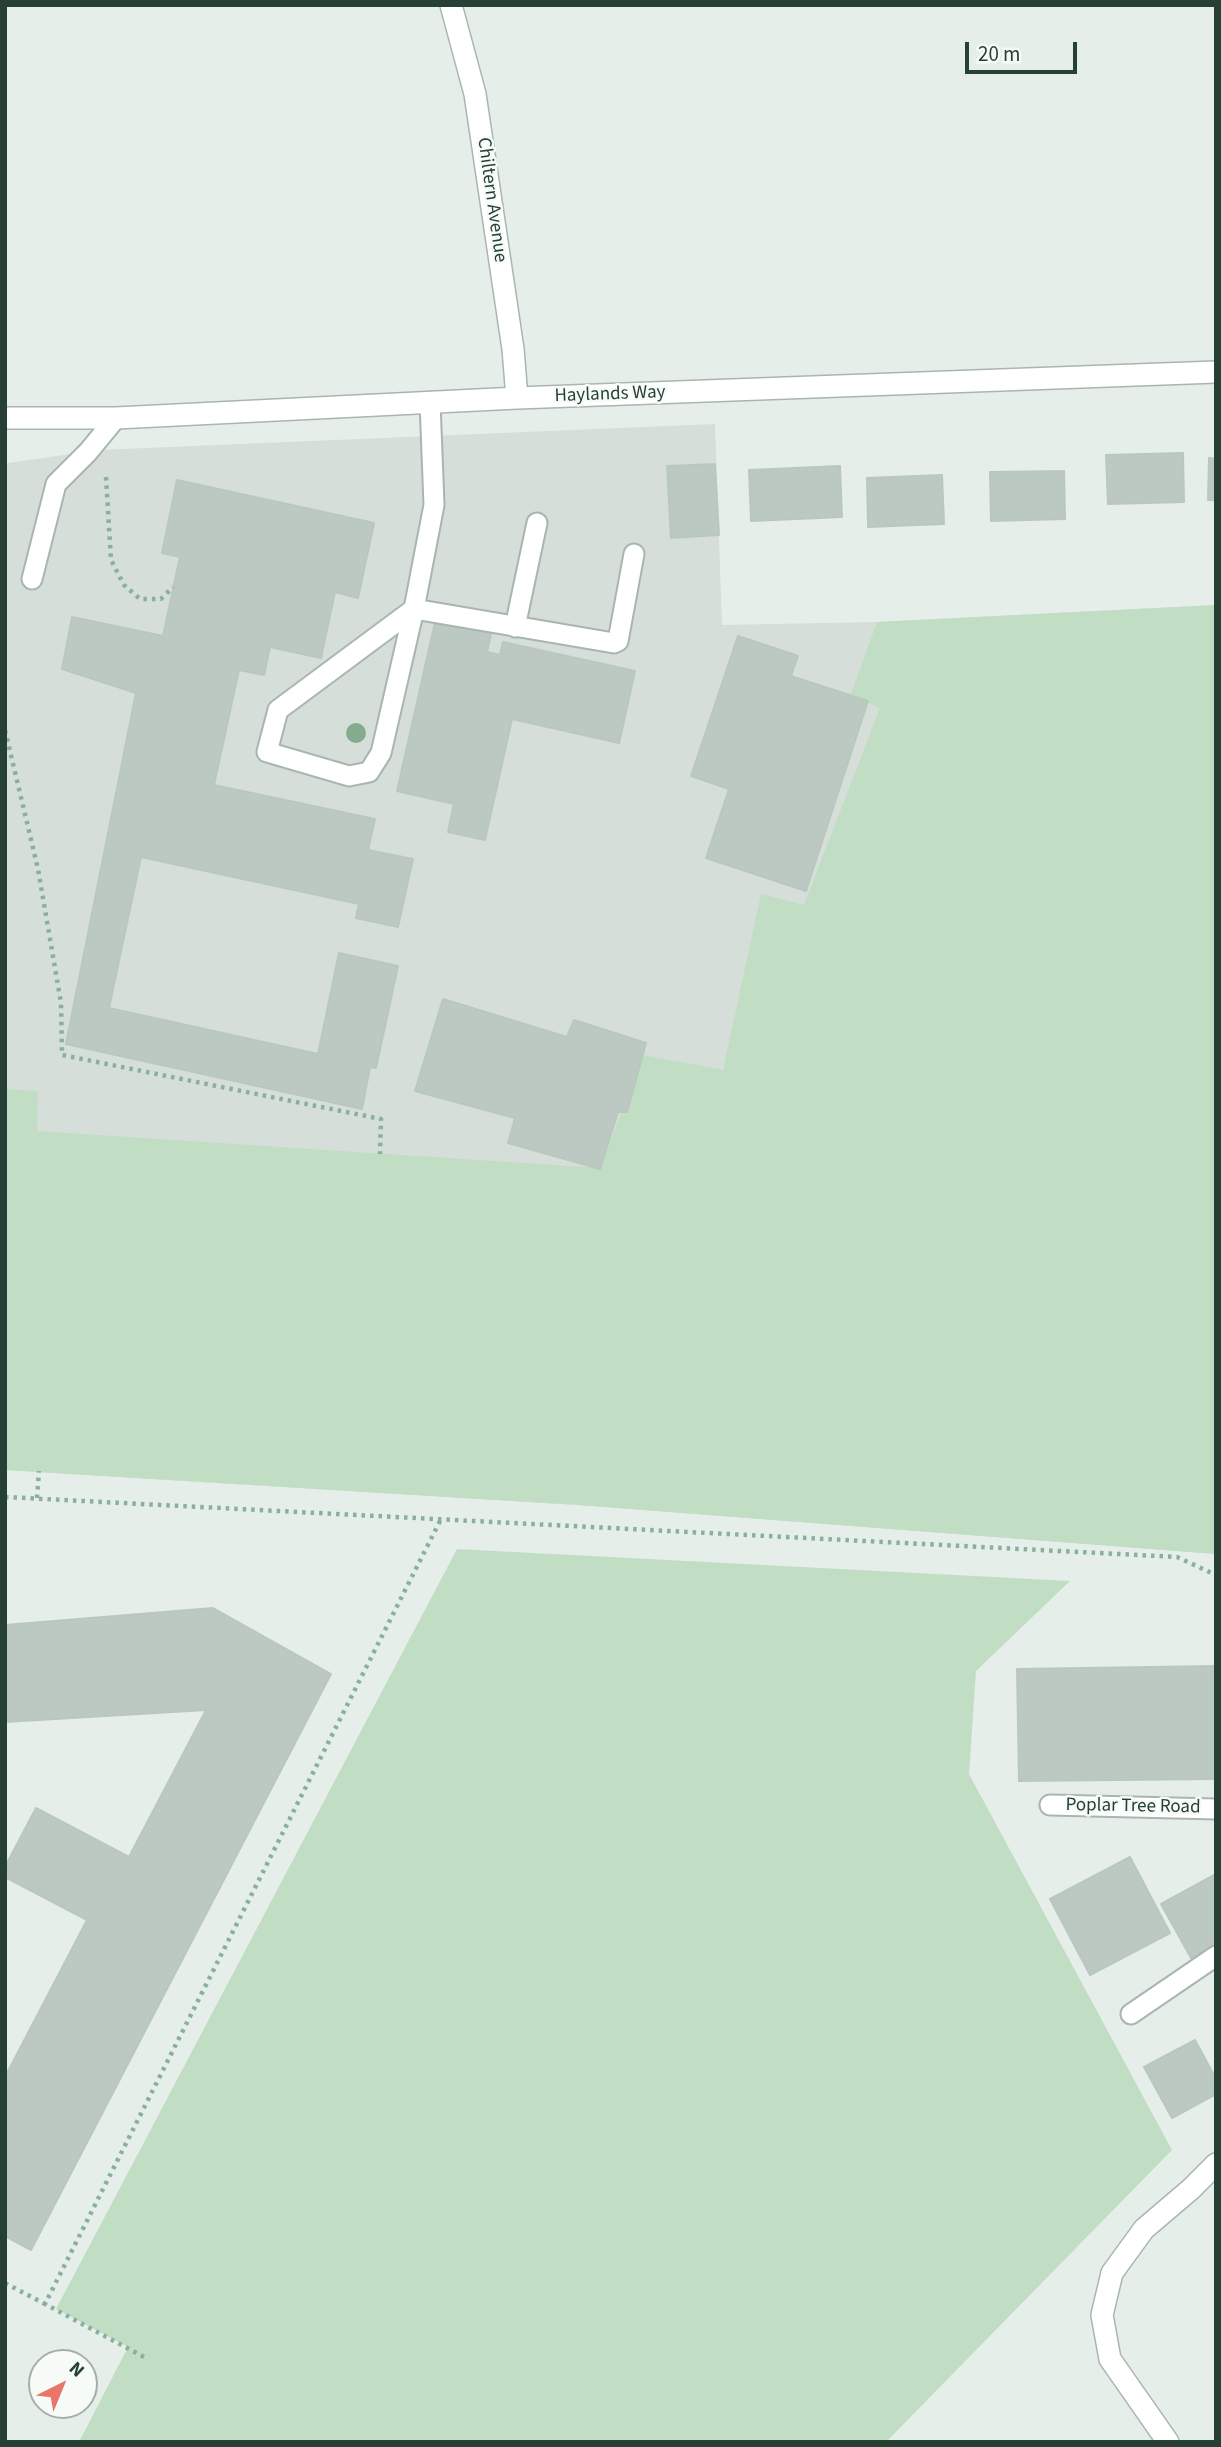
<!DOCTYPE html>
<style>
body{margin:0}
#map{position:relative;width:1221px;height:2447px;overflow:hidden;background:#e6eeea;font-family:"Source Sans 3",sans-serif}
canvas{display:block}
.frame{position:absolute;inset:0;border:7px solid #264035;pointer-events:none}
.north{position:absolute;left:28px;top:2349px;width:70px;height:70px;box-sizing:border-box;background:#f7fbf8;border:2px solid #a3b0aa;border-radius:50%;rotate:43deg;font-size:19px;font-weight:700;line-height:28px;text-align:center;color:#264035}
.north::after{content:'';display:block;margin:auto;width:24px;height:32px;background:#e9766a;clip-path:polygon(50% 0,100% 100%,50% 72%,0 100%)}
.scale{position:absolute;left:965px;top:42px;width:112px;height:32px;box-sizing:border-box;border:4px solid #264035;border-top:0;padding-left:9px;font-size:21px;line-height:24px;white-space:nowrap;color:#264035;-webkit-text-stroke:5px #f7fbf8;paint-order:stroke}
</style>
<div id="map">
<canvas width="1221" height="2447"></canvas>
<div class="frame"></div>
<div class="north">N</div>
<div class="scale">20 m</div>
</div>
<script>
const context = document.querySelector('canvas').getContext('2d');
context.lineJoin = 'round';
function paint(path, color) {
  context.fillStyle = color;
  context.fill(path, 'evenodd');
}
function toPath(rows) {
  const path = new Path2D();
  for (const r of rows) {
    path.moveTo(r[0], r[1]);
    for (let i = 2; i < r.length; i += 2) path.lineTo(r[i], r[i + 1]);
  }
  return path;
}
function trace(path, color, width, dash) {
  context.strokeStyle = color;
  context.lineWidth = width;
  context.lineCap = dash ? 'butt' : 'round';
  context.setLineDash(dash || []);
  context.stroke(path);
}
function drawText(font, color, halo, rows, align = 'center') {
  context.font = font + ' "Source Sans 3",sans-serif';
  context.lineWidth = 5;
  context.setLineDash([]);
  context.textBaseline = 'middle';
  context.strokeStyle = halo;
  context.fillStyle = color;
  for (const [text, x, y, turn = 0] of rows) {
    context.save();
    context.translate(x, y);
    context.rotate((+turn || 0) * Math.PI / 180);
    context.textAlign = isNaN(turn) ? turn : align;
    if (halo) context.strokeText(text, 0, 0);
    context.fillText(text, 0, 0);
    context.restore();
  }
}
const built = toPath([
 [715,424,722,625,877,622,1216,605,1216,1554,578,1505,5,1470,5,468,8,463,99,450]
]);
const green = toPath([
 [1216,605,1216,1554,578,1505,5,1470,5,1089,38,1091,37,1131,600,1168,643,1055,723,1070,761,894,804,905,880,708,851,694,877,622],
 [457,1549,1070,1581,976,1671,969,1774,1172,2150,886,2442,79,2442,128,2347,56,2309]
]);
const building = toPath([
 [1183,453,1184,502,1108,504,1106,455,1183,453],
 [1209,458,1216,459,1216,500,1208,500,1209,458],
 [715,464,719,535,671,538,667,466,715,464],
 [840,466,842,517,751,521,749,470,840,466],
 [1064,471,1065,519,991,521,990,472,1064,471],
 [942,475,944,524,868,527,867,478,942,475],
 [177,480,374,523,358,598,335,592,321,658,270,647,264,675,239,670,214,785,375,819,368,850,413,859,398,927,356,918,359,904,141,857,109,1008,318,1054,339,953,398,966,376,1068,370,1067,362,1109,66,1044,136,693,62,669,72,617,163,636,180,557,162,553,177,480],
 [436,618,492,630,487,652,500,655,503,642,635,671,619,743,512,719,485,840,448,832,454,804,397,791,436,618],
 [738,636,798,656,791,676,868,701,806,891,706,858,729,789,691,776,738,636],
 [443,999,567,1037,574,1020,646,1043,627,1112,618,1112,600,1169,508,1143,515,1118,415,1091,443,999],
 [213,1608,331,1674,31,2250,5,2236,5,2077,87,1920,5,1877,5,1867,36,1808,129,1857,206,1710,5,1722,5,1625,213,1608],
 [1216,1666,1216,1779,1019,1781,1017,1669,1216,1666],
 [1130,1857,1170,1933,1090,1975,1050,1899,1130,1857],
 [1216,1874,1216,1945,1191,1958,1161,1904,1216,1874],
 [1195,2040,1216,2079,1216,2094,1172,2118,1144,2067,1195,2040]
]);
const path = toPath([
 [106,477,111,560,124,585,140,599,161,599,173,587],
 [5,730,38,869,61,1003,62,1055,381,1119,380,1154],
 [5,1497,1177,1557,1216,1575],
 [37,1498,39,1471],
 [5,2283,45,2304],
 [144,2357,45,2304,441,1519]
]);
const service = toPath([
 [430,402,434,505,414,609,381,753,369,772,349,776,267,752,278,710,414,609,614,643,618,641,634,554],
 [32,579,56,484,88,452,116,418],
 [515,627,537,523],
 [1050,1805,1216,1809],
 [1131,2014,1216,1956]
]);
const minor = toPath([
 [451,5,475,94,513,349,517,398],
 [5,418,116,418,517,398,1216,372],
 [1168,2442,1110,2359,1102,2315,1112,2273,1144,2229,1191,2189,1216,2164]
]);
const trees = [
 [356,733]
];
const streetNames = [
 ["Chiltern Avenue",491,200,82],
 ["Haylands Way",610,395,-2],
 ["Poplar Tree Road",1133,1807,1]
];
paint(built, '#d5ded8');
paint(green, '#c1dec5');
paint(building, '#bcc9c2');
trace(building, '#b9c8bf', 2);
trace(service, '#a9b6b0', 23);
trace(minor, '#a9b6b0', 24);
trace(path, '#89b09e', 4.5, [3.5, 5]);
trace(service, '#fff', 19);
trace(minor, '#fff', 21);
context.fillStyle = '#84ab8e';
for (const [x, y] of trees) {
  context.beginPath();
  context.arc(x, y, 10, 0, 2 * Math.PI);
  context.fill();
}
drawText('19px', '#264035', '#f7fbf8', streetNames);
</script>
